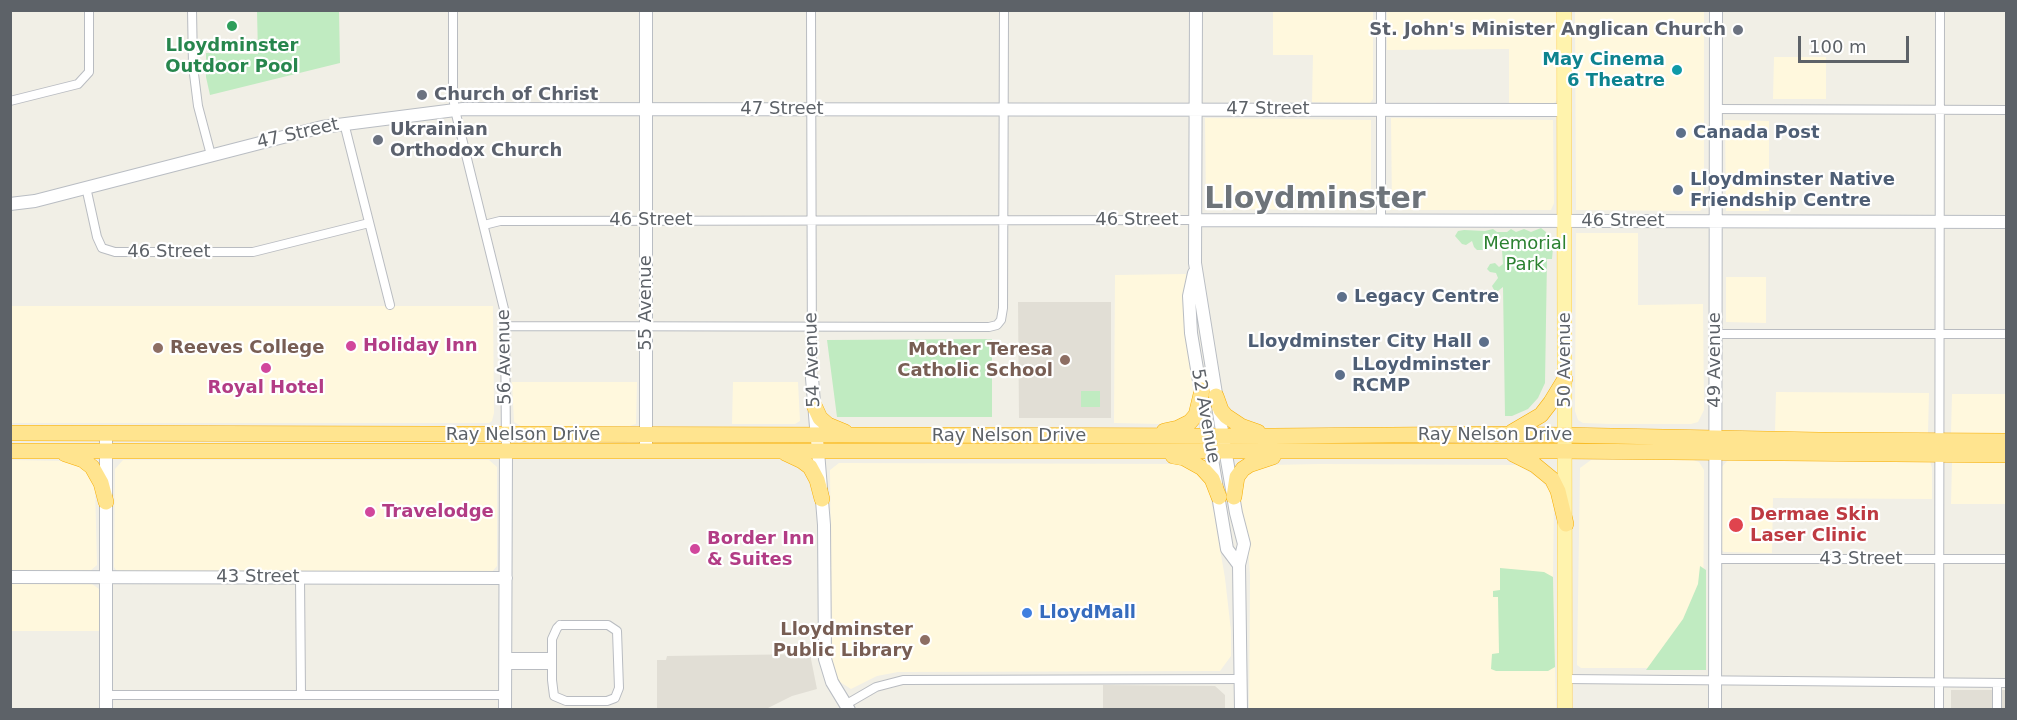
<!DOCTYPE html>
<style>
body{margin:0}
#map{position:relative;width:2017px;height:720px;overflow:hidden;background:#f1efe6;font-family:"DejaVu Sans",sans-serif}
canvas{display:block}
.frame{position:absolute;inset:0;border:12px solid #5d6268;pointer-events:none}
.scale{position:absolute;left:1798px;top:36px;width:111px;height:27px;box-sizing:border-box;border:3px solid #5d6268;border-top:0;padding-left:8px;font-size:18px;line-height:21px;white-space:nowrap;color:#5d6268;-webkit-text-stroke:4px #fff;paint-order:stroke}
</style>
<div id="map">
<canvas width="2017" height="720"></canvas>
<div class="frame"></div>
<div class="scale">100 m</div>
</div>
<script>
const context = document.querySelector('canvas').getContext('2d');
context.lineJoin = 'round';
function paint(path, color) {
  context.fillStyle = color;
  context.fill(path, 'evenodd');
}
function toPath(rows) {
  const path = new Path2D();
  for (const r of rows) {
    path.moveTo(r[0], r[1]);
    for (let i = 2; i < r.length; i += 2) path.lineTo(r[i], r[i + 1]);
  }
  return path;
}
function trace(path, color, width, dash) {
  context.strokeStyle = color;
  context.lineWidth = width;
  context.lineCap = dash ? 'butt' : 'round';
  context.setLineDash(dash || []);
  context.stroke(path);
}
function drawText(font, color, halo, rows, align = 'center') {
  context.font = font + ' "DejaVu Sans",sans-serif';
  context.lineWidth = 4.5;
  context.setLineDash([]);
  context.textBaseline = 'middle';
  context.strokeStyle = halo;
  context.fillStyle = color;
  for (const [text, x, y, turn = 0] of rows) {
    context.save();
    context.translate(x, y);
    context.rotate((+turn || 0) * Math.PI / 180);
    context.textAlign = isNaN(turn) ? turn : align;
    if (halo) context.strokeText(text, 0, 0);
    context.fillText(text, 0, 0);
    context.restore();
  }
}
const commercial = toPath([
 [1273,11,1373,11,1373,99,1370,103,1312,102,1313,55,1273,55],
 [1387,11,1557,11,1557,100,1553,104,1509,104,1509,49,1387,50],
 [1575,11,1704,11,1704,207,1700,211,1576,210],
 [1774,57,1826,57,1826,99,1773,99],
 [1205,118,1371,120,1371,210,1206,209],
 [1391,118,1553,120,1554,203,1551,210,1392,210],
 [1725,120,1769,121,1769,211,1726,211],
 [1576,233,1638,233,1638,305,1703,304,1704,410,1698,422,1691,424,1610,424,1583,423,1578,420,1575,411],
 [1186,274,1185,310,1195,399,1194,408,1182,419,1159,424,1114,423,1115,275],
 [1726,277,1766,277,1766,323,1726,322],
 [11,306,493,306,494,413,492,421,489,423,11,423],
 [512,382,637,382,636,424,630,426,521,426,514,422],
 [733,382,798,382,800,421,795,424,732,424],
 [1776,392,1929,393,1928,433,1775,432],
 [1952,394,2006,394,2006,434,1951,433],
 [1735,458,1930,461,1932,468,1932,499,1773,498,1772,553,1724,552,1721,549,1721,468,1727,461],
 [1690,459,1699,462,1704,470,1703,668,1581,668,1577,665,1580,468,1591,460],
 [11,460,67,461,85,467,95,485,97,565,89,572,11,572],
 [123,460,489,460,497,467,497,566,491,573,118,573,114,567,115,469],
 [1952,462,2006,462,2006,504,1951,504],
 [839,463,1182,464,1200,474,1207,482,1214,514,1225,578,1231,631,1231,656,1220,671,898,672,877,676,851,689,840,682,833,668,832,654,830,470],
 [1320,464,1518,465,1540,479,1554,496,1553,577,1556,709,1249,709,1250,576,1248,546,1239,494,1243,476,1257,468,1269,465],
 [11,583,92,584,99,589,100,593,99,631,11,631]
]);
const education = toPath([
 [1018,302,1111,302,1111,418,1019,418],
 [810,654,817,689,792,696,766,709,657,709,657,660,666,660,667,656],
 [1103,685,1215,686,1225,695,1225,709,1103,709],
 [1951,690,2006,690,2006,709,1951,709]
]);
const green = toPath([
 [257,11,339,11,340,63,210,95,206,77,206,53,258,54],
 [1541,228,1546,232,1546,238,1551,242,1553,248,1552,259,1547,259,1545,383,1538,398,1528,409,1512,416,1505,416,1503,287,1498,291,1494,290,1492,286,1498,278,1496,273,1490,272,1487,269,1490,264,1495,263,1499,267,1503,264,1502,250,1499,248,1498,241,1492,242,1486,250,1477,250,1474,247,1472,241,1466,245,1462,244,1455,236,1458,231,1464,230,1485,231,1493,229,1497,232,1507,232,1511,229,1516,232,1524,229,1531,232],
 [992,339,992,417,837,417,827,340],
 [1081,391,1100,391,1100,407,1081,407],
 [1700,566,1706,570,1706,670,1646,670,1683,619,1698,584],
 [1500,568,1544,572,1553,577,1555,667,1548,671,1496,671,1491,669,1492,654,1499,653,1498,597,1493,597,1493,591,1500,590]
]);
const street = toPath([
 [192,10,193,66,198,106,211,155],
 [453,10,453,96,455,110,505,313,506,451],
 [811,10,812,378],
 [1381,10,1381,221],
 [10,101,78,84,89,72,89,10],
 [1715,109,2006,110],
 [344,123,390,305],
 [86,187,97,237,102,248,115,252,253,252,369,223],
 [484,225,500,221,1196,220],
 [506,326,989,327,997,325,1001,320,1003,308,1004,10],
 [1715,334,2006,334],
 [1715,559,2006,559],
 [300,577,301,695],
 [560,625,608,625,617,631,619,688,615,698,607,701,566,701,554,696,552,680,552,639,557,628,560,625],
 [506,657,552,657],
 [506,665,552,665],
 [1566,679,2006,683],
 [1997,683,1997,710],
 [106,695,505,695],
 [845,705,876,687,903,680,1242,679],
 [1939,710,1940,10]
]);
const secondary = toPath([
 [646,10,646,451],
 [1196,10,1195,263,1222,431,1236,513,1244,544,1239,565,1241,710],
 [10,204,35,201,322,127,463,109,1564,110],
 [1196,220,2006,222],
 [1194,273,1189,296,1191,333,1227,549,1239,565],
 [812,378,824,525,825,659,832,682,849,710],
 [10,577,506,578],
 [106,710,106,433],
 [505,710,506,451],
 [1715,710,1716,10]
]);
const primary = toPath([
 [1564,10,1565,710]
]);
const highway = toPath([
 [1216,396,1221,410,1226,416,1241,426,1258,432],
 [814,405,820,418,828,425,845,432],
 [1164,431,1178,428,1190,422,1196,415,1202,390],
 [1512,432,1541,415,1551,402,1565,379],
 [10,433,1273,436,1508,434,1819,440,2006,441],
 [10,451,1559,451,2006,455],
 [785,453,802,461,810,467,817,480,822,499],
 [65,454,83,460,92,467,101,483,106,502],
 [1513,454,1535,465,1552,479,1558,491,1566,524],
 [1173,456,1184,458,1202,468,1212,479,1219,497],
 [1234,497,1237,477,1243,469,1249,465,1273,457]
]);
const markers = [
 [232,26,6,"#2e9e5b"],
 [1738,30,6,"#6b7280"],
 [1677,70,6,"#0f9aa8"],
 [422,95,6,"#6b7280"],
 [1681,133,6,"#5c6f8a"],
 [378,140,6,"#6b7280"],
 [1678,190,6,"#5c6f8a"],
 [1342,297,6,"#5c6f8a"],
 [1484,342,6,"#5c6f8a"],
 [351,346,6,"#d1479c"],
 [158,348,6,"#8d6e63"],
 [1065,360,6,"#8d6e63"],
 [266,368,6,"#d1479c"],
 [1340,375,6,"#5c6f8a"],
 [370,512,6,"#d1479c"],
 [1736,525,8,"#e0444e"],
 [695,549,6,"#d1479c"],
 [1027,613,6,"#3f7fe0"],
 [925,640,6,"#8d6e63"]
];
const worshipNames = [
 ["St. John's Minister Anglican Church",1726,30,"right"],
 ["Church of Christ",434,95],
 ["Ukrainian",390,130],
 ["Orthodox Church",390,151]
];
const leisureNames = [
 ["Lloydminster",232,46],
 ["Outdoor Pool",232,67]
];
const cultureNames = [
 ["May Cinema",1665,60],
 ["6 Theatre",1665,81]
];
const streetNames = [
 ["47 Street",782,109],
 ["47 Street",1268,109],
 ["47 Street",298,134,-13],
 ["46 Street",651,220],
 ["46 Street",1137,220],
 ["46 Street",1623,221],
 ["46 Street",169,252],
 ["55 Avenue",646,303,-90],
 ["56 Avenue",505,357,-91],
 ["54 Avenue",813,360,-92],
 ["50 Avenue",1565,360,-90],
 ["49 Avenue",1715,360,-90],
 ["52 Avenue",1205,416,80],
 ["Ray Nelson Drive",523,435],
 ["Ray Nelson Drive",1495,435],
 ["Ray Nelson Drive",1009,436],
 ["43 Street",1861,559],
 ["43 Street",258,577]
];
const serviceNames = [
 ["Canada Post",1693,133],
 ["Lloydminster Native",1690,180],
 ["Friendship Centre",1690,201],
 ["Legacy Centre",1354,297],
 ["Lloydminster City Hall",1472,342,"right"],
 ["LLoydminster",1352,365],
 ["RCMP",1352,386]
];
const parkNames = [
 ["Memorial",1525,244],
 ["Park",1525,265]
];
const hotelNames = [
 ["Holiday Inn",363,346],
 ["Royal Hotel",266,388,"center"],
 ["Travelodge",382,512],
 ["Border Inn",707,539],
 ["& Suites",707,560]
];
const educationNames = [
 ["Reeves College",170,348,"left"],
 ["Mother Teresa",1053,350],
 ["Catholic School",1053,371],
 ["Lloydminster",913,630],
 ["Public Library",913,651]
];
const healthNames = [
 ["Dermae Skin",1750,515],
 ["Laser Clinic",1750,536]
];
const shopNames = [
 ["LloydMall",1039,613]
];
const townNames = [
 ["Lloydminster",1315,200]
];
paint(commercial, '#fff8dd');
paint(education, '#e1ded5');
paint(green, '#c0ebc1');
trace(street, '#b9bcc1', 10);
trace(secondary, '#b9bdc3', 14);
trace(primary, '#ffd051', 15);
trace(highway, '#f7ad00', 16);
trace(street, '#fff', 8);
trace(secondary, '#fff', 12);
trace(primary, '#fff3ad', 14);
trace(highway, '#ffe48f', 15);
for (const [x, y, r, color] of markers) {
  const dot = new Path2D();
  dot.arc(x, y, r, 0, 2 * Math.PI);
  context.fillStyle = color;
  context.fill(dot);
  trace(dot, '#fff', 2);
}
drawText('bold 18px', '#5b616d', '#fff', worshipNames, 'left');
drawText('bold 18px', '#27864d', '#fff', leisureNames);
drawText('bold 18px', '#0d838f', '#fff', cultureNames, 'right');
drawText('18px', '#5d6268', '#fff', streetNames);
drawText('bold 18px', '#4e5e75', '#fff', serviceNames, 'left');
drawText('18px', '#2b8130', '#fff', parkNames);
drawText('bold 18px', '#b23c85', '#fff', hotelNames, 'left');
drawText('bold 18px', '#785e54', '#fff', educationNames, 'right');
drawText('bold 18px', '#be3a42', '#fff', healthNames, 'left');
drawText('bold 18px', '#366cbe', '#fff', shopNames, 'left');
drawText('bold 30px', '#6e747a', '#fff', townNames);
</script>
